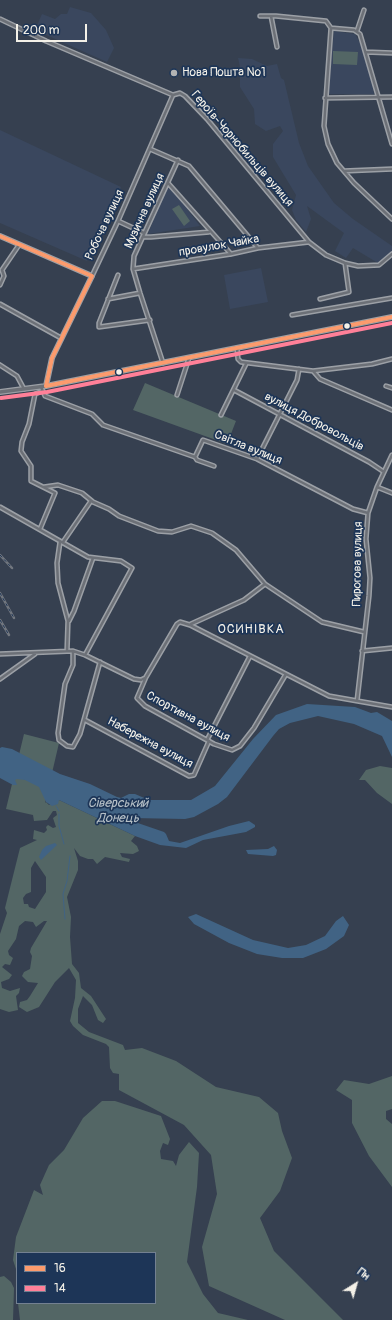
<!DOCTYPE html>
<meta charset="utf-8">
<style>
body{margin:0}
#map{position:relative;width:392px;height:1320px;overflow:hidden;background:#364050;font-family:Pangolin,sans-serif}
canvas{display:block}
.legend{position:absolute;left:16px;top:1252px;width:140px;height:52px;box-sizing:border-box;background:#1d3557;border:1px solid #738091;margin:0;padding:5px 7px;list-style:none;font-size:12px;color:#f4f1e8}
.legend li{display:flex;align-items:center;gap:8px;height:20px}
.legend b{width:20px;border:1px solid #738091}
.north{position:absolute;left:336px;top:1264px;width:40px;height:40px;-webkit-text-stroke:3px #1d3557;paint-order:stroke;rotate:37deg;font-size:11px;font-weight:700;line-height:16px;text-align:center;color:#f4f1e8}
.north::after{content:'';display:block;margin:auto;width:14px;height:18px;background:#f4f1e8;clip-path:polygon(50% 0,100% 100%,50% 72%,0 100%)}
.scale{position:absolute;left:16px;top:24px;width:71px;height:18px;box-sizing:border-box;border:2px solid #f4f1e8;border-top:0;padding-left:5px;font-size:12px;line-height:14px;white-space:nowrap;color:#f4f1e8;-webkit-text-stroke:3px #1d3557;paint-order:stroke}
</style>
<div id="map">
<canvas width="392" height="1320"></canvas>
<ul class="legend">
<li><b style="height:5px;background:#fc9b6d"></b>16</li>
<li><b style="height:5px;background:#ff8098"></b>14</li>
</ul>
<div class="north">Пн</div>
<div class="scale">200 m</div>
</div>
<script>
const context = document.querySelector('canvas').getContext('2d');
context.lineJoin = 'round';
function paint(path, color) {
  context.fillStyle = color;
  context.fill(path, 'evenodd');
}
function toPath(rows) {
  const path = new Path2D();
  for (const r of rows) {
    path.moveTo(r[0], r[1]);
    for (let i = 2; i < r.length; i += 2) path.lineTo(r[i], r[i + 1]);
  }
  return path;
}
function trace(path, color, width, dash) {
  context.strokeStyle = color;
  context.lineWidth = width;
  context.lineCap = dash ? 'butt' : 'round';
  context.setLineDash(dash || []);
  context.stroke(path);
}
function drawText(font, color, halo, rows, align = 'center') {
  context.font = font + ' Pangolin,sans-serif';
  context.lineWidth = 3.5;
  context.setLineDash([]);
  context.textBaseline = 'middle';
  context.strokeStyle = halo;
  context.fillStyle = color;
  for (const [text, x, y, turn = 0] of rows) {
    context.save();
    context.translate(x, y);
    context.rotate((+turn || 0) * Math.PI / 180);
    context.textAlign = isNaN(turn) ? turn : align;
    if (halo) context.strokeText(text, 0, 0);
    context.fillText(text, 0, 0);
    context.restore();
  }
}
const built = toPath([
 [70,7,91,13,106,30,114,48,107,62,35,30,42,14,55,19,61,14,67,14],
 [334,31,355,34,365,52,374,94,328,94],
 [238,58,252,59,267,66,277,64,281,78,284,80,299,143,308,166,334,203,353,219,392,246,392,253,378,263,353,248,346,258,335,251,344,233,307,206,311,219,306,232,296,220,292,210,296,195,273,157,273,144,283,131,280,126,266,131,255,124,254,109,240,87,240,67],
 [0,130,121,187,87,261,0,223],
 [167,186,172,189,200,226,148,234],
 [261,268,268,302,230,309,224,275]
]);
const green = toPath([
 [333,51,358,52,357,65,333,64],
 [179,205,190,221,184,226,172,209],
 [145,383,236,421,227,444,133,410],
 [24,734,59,743,45,803,46,802,49,805,59,800,135,836,131,841,137,846,139,851,133,854,120,853,122,857,130,859,129,862,105,857,97,864,93,859,88,859,80,856,74,848,78,861,78,870,67,897,71,917,70,937,72,964,79,973,81,988,91,996,106,1019,103,1023,98,1020,92,1005,83,996,78,1009,78,1023,89,1032,123,1045,125,1050,142,1048,176,1061,216,1087,259,1097,278,1113,282,1131,292,1158,280,1191,260,1218,274,1251,343,1320,285,1320,209,1286,202,1247,217,1194,211,1155,184,1125,119,1090,119,1074,113,1073,110,1068,109,1047,106,1044,83,1035,73,1026,70,1021,75,998,76,980,69,968,55,982,39,1007,27,1012,19,1007,20,1002,27,1000,30,996,38,983,28,982,22,976,24,972,30,969,32,956,30,952,31,948,47,921,44,921,36,927,33,922,25,921,19,926,16,939,8,951,9,955,13,958,10,965,5,964,2,967,12,975,9,979,1,982,2,988,10,991,20,988,19,993,16,996,18,1010,9,1012,0,1009,0,934,7,913,5,908,20,848,37,840,33,839,34,830,44,833,47,830,46,827,48,825,53,828,56,827,53,818,57,815,56,811,53,811,47,820,34,821,33,815,6,809],
 [35,861,46,877,46,892,35,909,29,907,28,904,24,904,23,898,26,894,31,892,31,868],
 [380,766,392,768,392,804,377,793,365,780,359,780,366,770],
 [392,1076,392,1109,386,1111,386,1119,392,1124,392,1187,369,1156,352,1123,352,1100,336,1090,344,1080,369,1084],
 [102,1101,115,1101,161,1116,170,1139,168,1145,163,1143,160,1151,161,1159,173,1161,176,1166,179,1155,189,1142,199,1153,197,1187,187,1262,203,1294,218,1313,248,1320,20,1320,18,1303,155,1303,155,1253,17,1253,17,1272,13,1260,16,1237,34,1190,43,1195,40,1185,49,1165,64,1150,83,1118],
 [4,1276,11,1282,14,1288,13,1320,0,1320,0,1277]
]);
const water = toPath([
 [307,704,355,707,371,713,377,712,392,721,392,757,382,736,354,724,318,716,290,723,279,729,273,736,227,797,218,804,194,817,185,819,132,818,132,821,164,832,166,834,169,841,180,843,229,826,249,821,255,825,255,827,246,832,203,840,186,848,160,845,135,836,59,800,58,804,52,806,46,802,39,787,25,780,17,779,15,780,17,785,13,785,0,778,0,748,2,747,12,749,60,774,90,784,117,797,121,798,129,794,135,794,149,800,191,800,215,786,253,739,276,715],
 [55,843,57,845,41,860,39,857,42,850,46,846],
 [274,846,277,850,276,855,273,856,248,854,246,850,268,849],
 [196,914,253,940,288,948,306,945,325,936,336,921,343,916,349,925,344,936,326,949,303,958,282,958,257,954,229,943,194,924,188,917]
]);
const stream = toPath([
 [56,806,59,811],
 [59,814,59,826,64,844],
 [65,919,63,894,67,881,70,856]
]);
const street = toPath([
 [260,16,276,16,326,21,331,28],
 [271,16,277,47],
 [0,19,46,41,173,95,180,93,185,96,207,119,309,242,326,255,345,263,358,266,379,265,392,254],
 [331,28,324,126,328,144,337,163,354,183,392,219],
 [331,28,354,30,360,34,392,144],
 [357,31,364,10],
 [366,52,392,53],
 [325,98,392,97],
 [150,149,189,166,258,248],
 [344,171,392,169],
 [168,183,231,254],
 [118,221,144,233],
 [143,237,151,237,209,232],
 [133,269,231,254,258,248,309,242],
 [118,275,99,323,99,327,150,320],
 [92,276,118,221,173,95],
 [0,285,4,276,2,270,19,245],
 [108,299,140,293],
 [320,299,349,292,345,263],
 [0,304,61,338],
 [292,315,392,298],
 [237,348,238,359,241,362,313,371,320,379,392,410],
 [163,363,140,293,133,269,134,256,178,160],
 [0,365,17,376,24,389],
 [313,371,372,364,392,359],
 [386,386,392,388],
 [41,387,45,396,92,414,103,425,195,457,203,440,257,459,353,509,368,513],
 [234,390,369,462,384,472],
 [177,395,189,358],
 [221,415,246,364],
 [195,457,197,460,214,466],
 [257,459,297,380,299,369],
 [44,487,58,485,82,493,93,502,109,509,119,516,158,531,172,532,191,526,212,533,236,550,265,584,322,622,364,632],
 [377,487,392,493],
 [0,507,88,557,121,561,132,568,85,655],
 [40,529,55,493,31,481,31,466,21,451,22,442,29,424,35,394,43,391],
 [60,542,57,563,58,583,68,621,67,651],
 [63,542,91,501],
 [69,621,74,611,93,558],
 [191,624,244,600,265,584],
 [73,651,73,665,65,684,58,733,59,740,67,746,73,747,80,734,100,662],
 [362,651,392,648],
 [0,654,73,651,85,655,134,679,141,680,145,678],
 [286,674,254,728,240,746,232,750,214,744,145,706,137,698,146,677,177,624,180,622,190,625,329,696,392,707],
 [0,679,35,654],
 [357,701,369,596,370,578,366,539,368,513,377,487,392,455],
 [85,720,189,776,194,775,209,741],
 [207,740,250,656]
]);
const secondary = toPath([
 [0,236,92,276,52,358,46,386],
 [0,392,46,386,392,317]
]);
const rail = toPath([
 [0,555,12,568],
 [0,593,14,618],
 [0,620,9,635]
]);
const bus1 = toPath([
 [0,236,92,276,52,358,46,386,392,317]
]);
const bus2 = toPath([
 [1,398,47,392,392,323]
]);
const markers = [
 [174,73,4,"#b2b3b3"],
 [347,326,3.5,"#f4f1e8"],
 [119,372,3.5,"#f4f1e8"]
];
const poiNames = [
 ["Нова Пошта №1",182,73]
];
const streetNames = [
 ["Героїв-Чорнобильців вулиця",242,149,49],
 ["Музична вулиця",145,211,-66],
 ["Робоча вулиця",105,225,-65],
 ["провулок Чайка",219,246,-10],
 ["вулиця Добровольців",314,422,28],
 ["Світла вулиця",248,448,22],
 ["Пирогова вулиця",358,564,-89],
 ["Спортивна вулиця",188,717,28],
 ["Набережна вулиця",150,743,28]
];
const neighbourhoodNames = [
 ["ОСИНІВКА",251,630]
];
const waterNames = [
 ["Сіверський",118,804],
 ["Донець",118,819]
];
paint(built, '#3a475e');
paint(green, '#536665');
paint(water, '#416384');
trace(stream, '#416384', 1);
trace(street, '#9ca0a6', 5.5);
trace(secondary, '#9ca0a6', 6);
trace(street, '#6c7077', 2.5);
trace(secondary, '#6c7077', 3.5);
trace(rail, '#72777f', 2.5);
trace(rail, '#1d3557', 1, [3]);
trace(bus1, '#fc9b6d', 4);
trace(bus2, '#ff8098', 4);
for (const [x, y, r, color] of markers) {
  const dot = new Path2D();
  dot.arc(x, y, r, 0, 2 * Math.PI);
  context.fillStyle = color;
  context.fill(dot);
  trace(dot, '#1d3557', 1.5);
}
drawText('12px', '#f4f1e8', '#1d3557', poiNames, 'left');
drawText('12px', '#f4f1e8', '#1d3557', streetNames);
context.letterSpacing = '1px';
drawText('13px', '#f4f1e8', '#1d3557', neighbourhoodNames);
context.letterSpacing = '0px';
drawText('italic 13px', '#b6c0c7', '#1d3557', waterNames);
</script>
